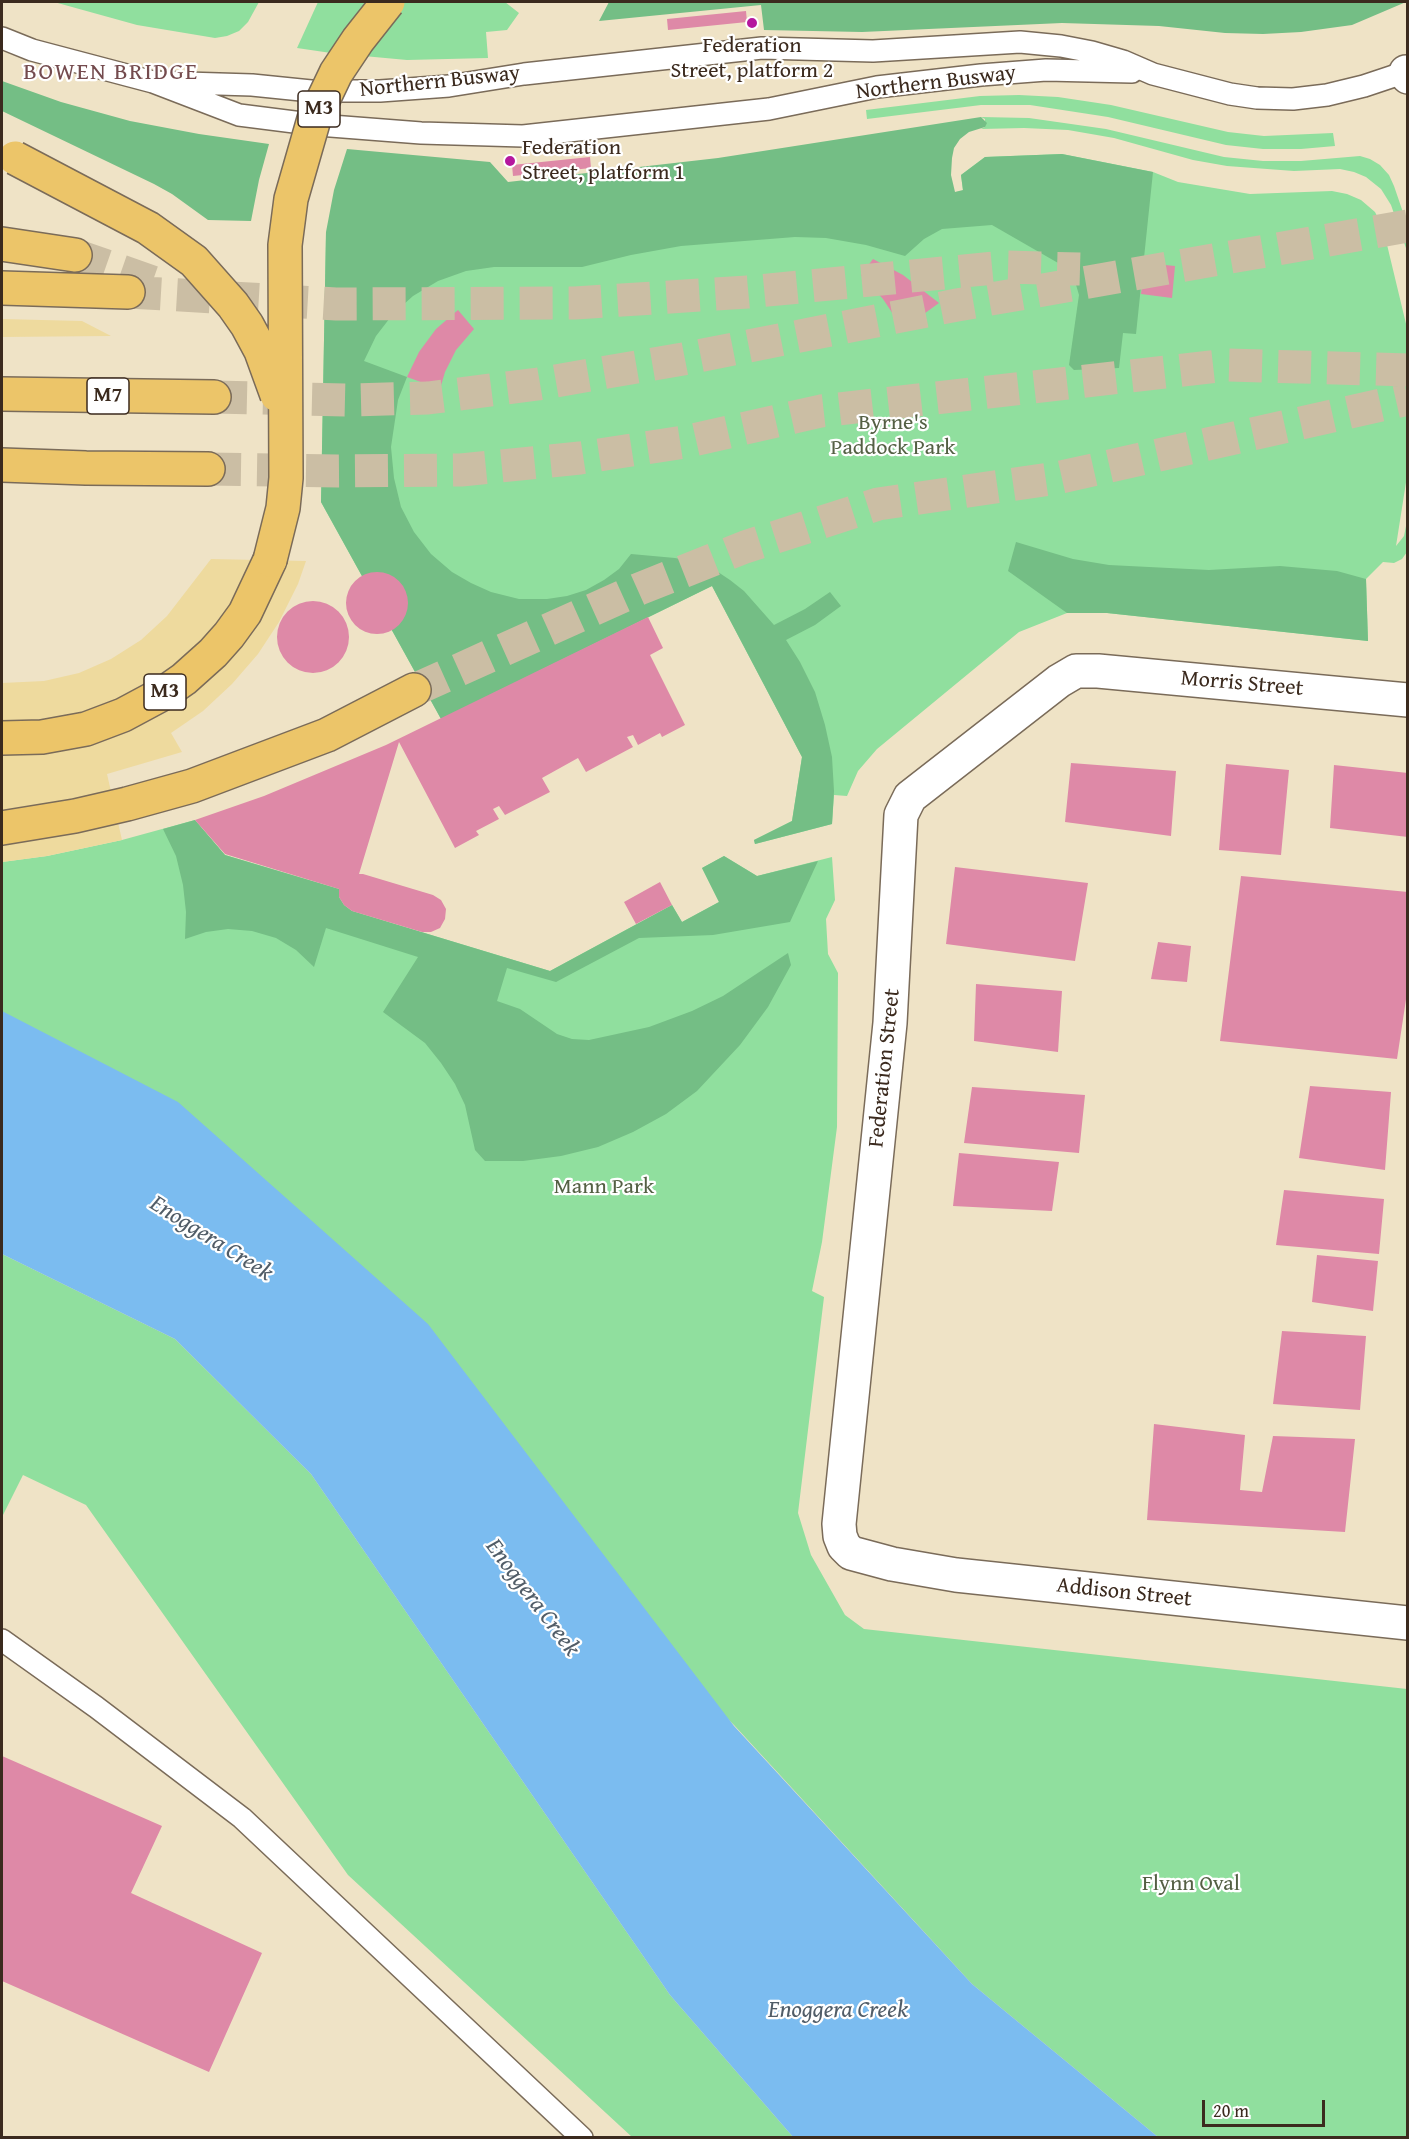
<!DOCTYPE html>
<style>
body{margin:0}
#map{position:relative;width:1409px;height:2139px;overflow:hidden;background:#efe3c6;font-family:"Gentium Book Plus",serif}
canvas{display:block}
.frame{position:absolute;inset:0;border:3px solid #3b2a1e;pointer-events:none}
.scale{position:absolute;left:1202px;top:2100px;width:123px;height:27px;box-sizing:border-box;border:3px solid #3b2a1e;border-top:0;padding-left:8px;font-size:18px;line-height:21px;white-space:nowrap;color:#3b2a1e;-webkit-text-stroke:4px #fff;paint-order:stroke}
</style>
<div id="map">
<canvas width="1409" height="2139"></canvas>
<div class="frame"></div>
<div class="scale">20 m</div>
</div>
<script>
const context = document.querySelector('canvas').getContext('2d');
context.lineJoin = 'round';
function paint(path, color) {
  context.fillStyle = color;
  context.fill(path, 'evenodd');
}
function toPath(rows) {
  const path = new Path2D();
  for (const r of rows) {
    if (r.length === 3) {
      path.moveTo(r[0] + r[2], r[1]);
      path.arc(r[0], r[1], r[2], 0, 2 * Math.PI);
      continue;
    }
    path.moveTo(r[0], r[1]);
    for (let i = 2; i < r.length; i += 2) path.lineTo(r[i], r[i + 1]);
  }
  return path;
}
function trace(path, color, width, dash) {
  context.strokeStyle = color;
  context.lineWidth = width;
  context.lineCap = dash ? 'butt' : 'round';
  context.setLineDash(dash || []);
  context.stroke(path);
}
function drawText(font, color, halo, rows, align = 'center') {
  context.font = font + ' "Gentium Book Plus",serif';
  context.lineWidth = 4.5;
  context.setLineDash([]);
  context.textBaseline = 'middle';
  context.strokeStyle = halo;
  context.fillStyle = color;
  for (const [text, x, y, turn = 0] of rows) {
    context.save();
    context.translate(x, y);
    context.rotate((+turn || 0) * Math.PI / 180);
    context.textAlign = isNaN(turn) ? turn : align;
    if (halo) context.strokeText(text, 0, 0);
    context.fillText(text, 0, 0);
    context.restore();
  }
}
const green = toPath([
 [54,2,259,2,248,22,239,31,227,36,215,38,137,25],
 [318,2,505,2,519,13,507,30,486,32,488,58,407,60,331,53,297,48],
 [1019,95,1058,97,1111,105,1228,132,1264,136,1333,133,1335,146,1301,149,1263,149,1226,145,1108,117,1030,105,981,105,867,119,866,110,980,96],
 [981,117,1029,118,1106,129,1224,157,1263,161,1301,161,1360,156,1370,159,1380,165,1389,175,1394,186,1407,224,1407,251,1391,205,1381,189,1366,177,1354,172,1340,169,1294,171,1227,166,1193,160,1114,138,1068,130,1024,128,981,129,985,127,985,119],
 [1062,154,1153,172,1178,182,1250,194,1332,191,1347,194,1361,200,1375,212,1383,228,1407,328,1407,476,1396,546,1404,536,1407,521,1407,552,1402,559,1394,563,1383,562,1366,579,1368,641,1107,613,1067,613,1019,632,877,749,858,771,847,796,834,795,832,824,755,844,754,840,792,821,802,757,712,586,441,719,321,502,326,232,837,209,963,191,961,175,985,157],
 [195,820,225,855,339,889,339,897,344,905,352,911,550,971,672,905,682,922,719,902,702,868,724,856,757,876,832,857,835,900,826,919,828,954,838,973,837,1127,822,1242,812,1291,824,1297,798,1513,811,1555,845,1615,864,1629,1407,1689,1407,2137,1158,2137,972,1984,734,1725,2,1011,2,862,47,856,122,840],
 [2,1254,175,1339,311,1474,670,1995,793,2137,632,2137,348,1875,86,1505,23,1475,2,1517]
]);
const forest = toPath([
 [609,2,1406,2,1352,25,1301,32,1263,34,1225,33,1159,26,1062,23,862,32,764,30,761,5,599,21],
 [2,81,61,102,130,121,199,134,269,144,259,180,251,221,208,220,172,194,154,184,2,111],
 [981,117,987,123,985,127,969,132,960,139,954,148,952,158,951,175,955,192,963,190,961,175,985,157,1062,154,1153,172,1136,334,1123,333,1119,368,1074,370,1069,365,1079,295,1072,271,992,225,942,229,924,239,905,256,866,245,826,238,795,237,681,246,631,255,582,267,494,267,466,271,438,281,413,296,393,314,376,336,364,361,407,377,398,400,391,447,394,478,401,507,414,532,431,554,452,572,471,583,491,592,519,599,547,599,567,596,586,590,604,580,619,569,631,554,675,558,695,562,715,570,730,580,744,591,774,625,805,609,830,592,841,606,815,625,786,640,800,662,815,692,825,725,832,757,834,791,832,824,755,844,754,840,792,821,802,757,712,586,441,719,321,502,326,232,334,190,347,149,490,162,508,182,718,158],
 [1016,542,1073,559,1109,565,1209,570,1280,566,1337,571,1366,579,1368,641,1107,613,1067,613,1008,571],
 [195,820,225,855,339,889,339,897,344,905,352,911,550,971,672,905,682,922,719,902,702,868,724,856,757,876,818,861,790,922,713,935,639,938,556,982,507,968,497,1001,520,1009,557,1034,572,1039,589,1040,649,1027,692,1011,723,996,788,953,791,965,768,1007,740,1045,697,1091,666,1114,633,1132,598,1147,561,1156,523,1161,485,1161,475,1150,465,1105,455,1084,441,1063,425,1043,383,1012,418,957,326,928,314,967,296,950,276,938,252,931,228,929,206,932,185,939,186,912,183,885,176,856,163,829]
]);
const sand = toPath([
 [2,319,82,321,111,336,2,337],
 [211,559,306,561,298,584,279,622,258,654,232,684,203,711,171,733,182,752,107,774,122,840,47,856,2,862,2,683,44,681,79,673,111,659,141,640,167,616]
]);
const water = toPath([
 [2,1011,178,1102,428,1324,734,1726,972,1984,1158,2137,793,2137,670,1995,311,1474,175,1339,2,1254]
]);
const building = toPath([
 [746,11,747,22,668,30,667,19],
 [590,157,591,168,513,176,512,165],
 [873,259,903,275,939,303,903,329,883,299,861,275],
 [1145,263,1175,266,1172,298,1141,294],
 [458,310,474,329,456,350,445,372,440,389,407,377,419,352,436,329],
 [377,603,31],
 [313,637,36],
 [648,617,663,648,650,655,685,725,662,737,660,733,638,745,633,735,627,737,633,747,586,772,578,758,542,778,550,792,505,815,499,806,493,809,499,819,476,831,479,835,455,848,399,742,359,874,363,874,433,895,441,900,446,909,445,919,440,928,431,932,422,932,352,911,344,905,339,897,339,889,225,854,195,820,264,796,386,745],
 [1071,763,1176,771,1171,836,1065,822],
 [1226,764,1289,770,1281,855,1219,850],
 [1334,765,1408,773,1408,837,1330,828],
 [955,867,1088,883,1075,961,946,944],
 [1241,876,1408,892,1408,986,1397,1059,1220,1041],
 [660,882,672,905,636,924,624,902],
 [1158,942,1191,946,1187,982,1151,979],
 [976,984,1062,991,1058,1052,974,1041],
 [1310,1086,1391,1092,1385,1170,1299,1158],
 [972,1087,1085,1095,1079,1153,964,1143],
 [959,1153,1059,1162,1052,1211,953,1206],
 [1284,1190,1384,1199,1379,1254,1276,1245],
 [1317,1255,1378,1261,1373,1311,1312,1302],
 [1282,1331,1366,1336,1360,1410,1273,1404],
 [1154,1424,1245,1435,1240,1490,1262,1492,1273,1436,1355,1439,1345,1532,1147,1520],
 [2,1756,162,1826,131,1893,262,1953,209,2072,2,1981]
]);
const highwayTunnel = toPath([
 [75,255,161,285],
 [128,292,336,304,575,303,748,292,1005,267,1080,269],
 [214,397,348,400,428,398,538,384,683,359,957,305,1408,226],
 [208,469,338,471,461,470,580,458,684,442,821,411,1228,365,1408,370],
 [414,690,639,589,745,547,878,504,1057,478,1408,399]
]);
const lane = toPath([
 [2,38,32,50,153,82,239,115,318,125,421,133,523,136,769,109,877,87,981,75,1046,70,1132,72],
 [153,82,252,85,311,91,380,91,449,86,524,74,762,48,873,51,1020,42,1061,46,1092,52,1123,61,1153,74,1230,94,1257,98,1293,99,1327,95,1364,86,1406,72],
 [2,1640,96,1707,242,1818,582,2138]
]);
const street = toPath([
 [1408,72,1406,72,1408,77],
 [1408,700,1098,671,1076,671,1059,681,910,797,901,815,890,1023,839,1524,840,1536,844,1546,851,1553,892,1564,956,1575,1408,1623]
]);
const highway = toPath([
 [2,244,75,255],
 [2,288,128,292],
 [2,394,214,397],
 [2,465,86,468,208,469],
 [2,738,42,737,86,729,123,715,164,693,184,679,213,653,229,635,245,613,270,560],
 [2,828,75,816,127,804,192,786,327,735,414,690]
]);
const highwayBridge = toPath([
 [15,158,148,228,194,261,233,305,247,325,261,351,277,395],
 [270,560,283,508,286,478,285,245,291,199,314,119,336,73,358,40,388,2]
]);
const markers = [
 [752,23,6,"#b5179e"],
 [510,161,6,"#b5179e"]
];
const shields = [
 [319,109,42],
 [108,396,42],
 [165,692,42]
];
const shieldNames = [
 ["M3",319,109],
 ["M7",108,396],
 ["M3",165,692]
];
const poiNames = [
 ["Federation",752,46],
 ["Street, platform 2",752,71],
 ["Federation",522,148,"left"],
 ["Street, platform 1",522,173,"left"]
];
const streetNames = [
 ["Northern Busway",440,82,-6],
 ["Northern Busway",936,83,-7],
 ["Morris Street",1242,684,5],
 ["Federation Street",885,1068,-84],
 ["Addison Street",1124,1593,6]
];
const parkNames = [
 ["Byrne's",893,423],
 ["Paddock Park",893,448],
 ["Mann Park",604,1187],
 ["Flynn Oval",1191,1884]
];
const neighbourhoodNames = [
 ["BOWEN BRIDGE",111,73]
];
const waterNames = [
 ["Enoggera Creek",211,1239,32],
 ["Enoggera Creek",532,1598,53],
 ["Enoggera Creek",838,2011]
];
paint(green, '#90df9e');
paint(forest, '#74be85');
paint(sand, '#eeda9e');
paint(water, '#7bbcf0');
paint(building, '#de89a7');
trace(highwayTunnel, '#cbbea4', 33, [33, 16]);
trace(lane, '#7a6b59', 24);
trace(street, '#7a6b59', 36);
trace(highway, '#7a6b59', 36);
trace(lane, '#fff', 21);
trace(street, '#fff', 33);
trace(highway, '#ecc569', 33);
trace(highwayBridge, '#7a6b59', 36, []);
trace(highwayBridge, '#ecc569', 33);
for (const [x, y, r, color] of markers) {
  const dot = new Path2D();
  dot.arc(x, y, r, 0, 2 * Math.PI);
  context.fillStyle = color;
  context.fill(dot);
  trace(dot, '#fff', 2);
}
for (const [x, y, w] of shields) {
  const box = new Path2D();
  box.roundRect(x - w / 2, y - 18, w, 36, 4.5);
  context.fillStyle = '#fff';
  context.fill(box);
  trace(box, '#3b2a1e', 1.5);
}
drawText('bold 21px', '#3b2a1e', null, shieldNames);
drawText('22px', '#3b2a1e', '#fff', poiNames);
drawText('22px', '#3b2a1e', '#fff', streetNames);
drawText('22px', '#546044', '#fff', parkNames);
context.letterSpacing = '1.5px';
drawText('24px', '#744b4e', '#fff', neighbourhoodNames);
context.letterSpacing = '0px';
drawText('italic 24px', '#515d68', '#fff', waterNames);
</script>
